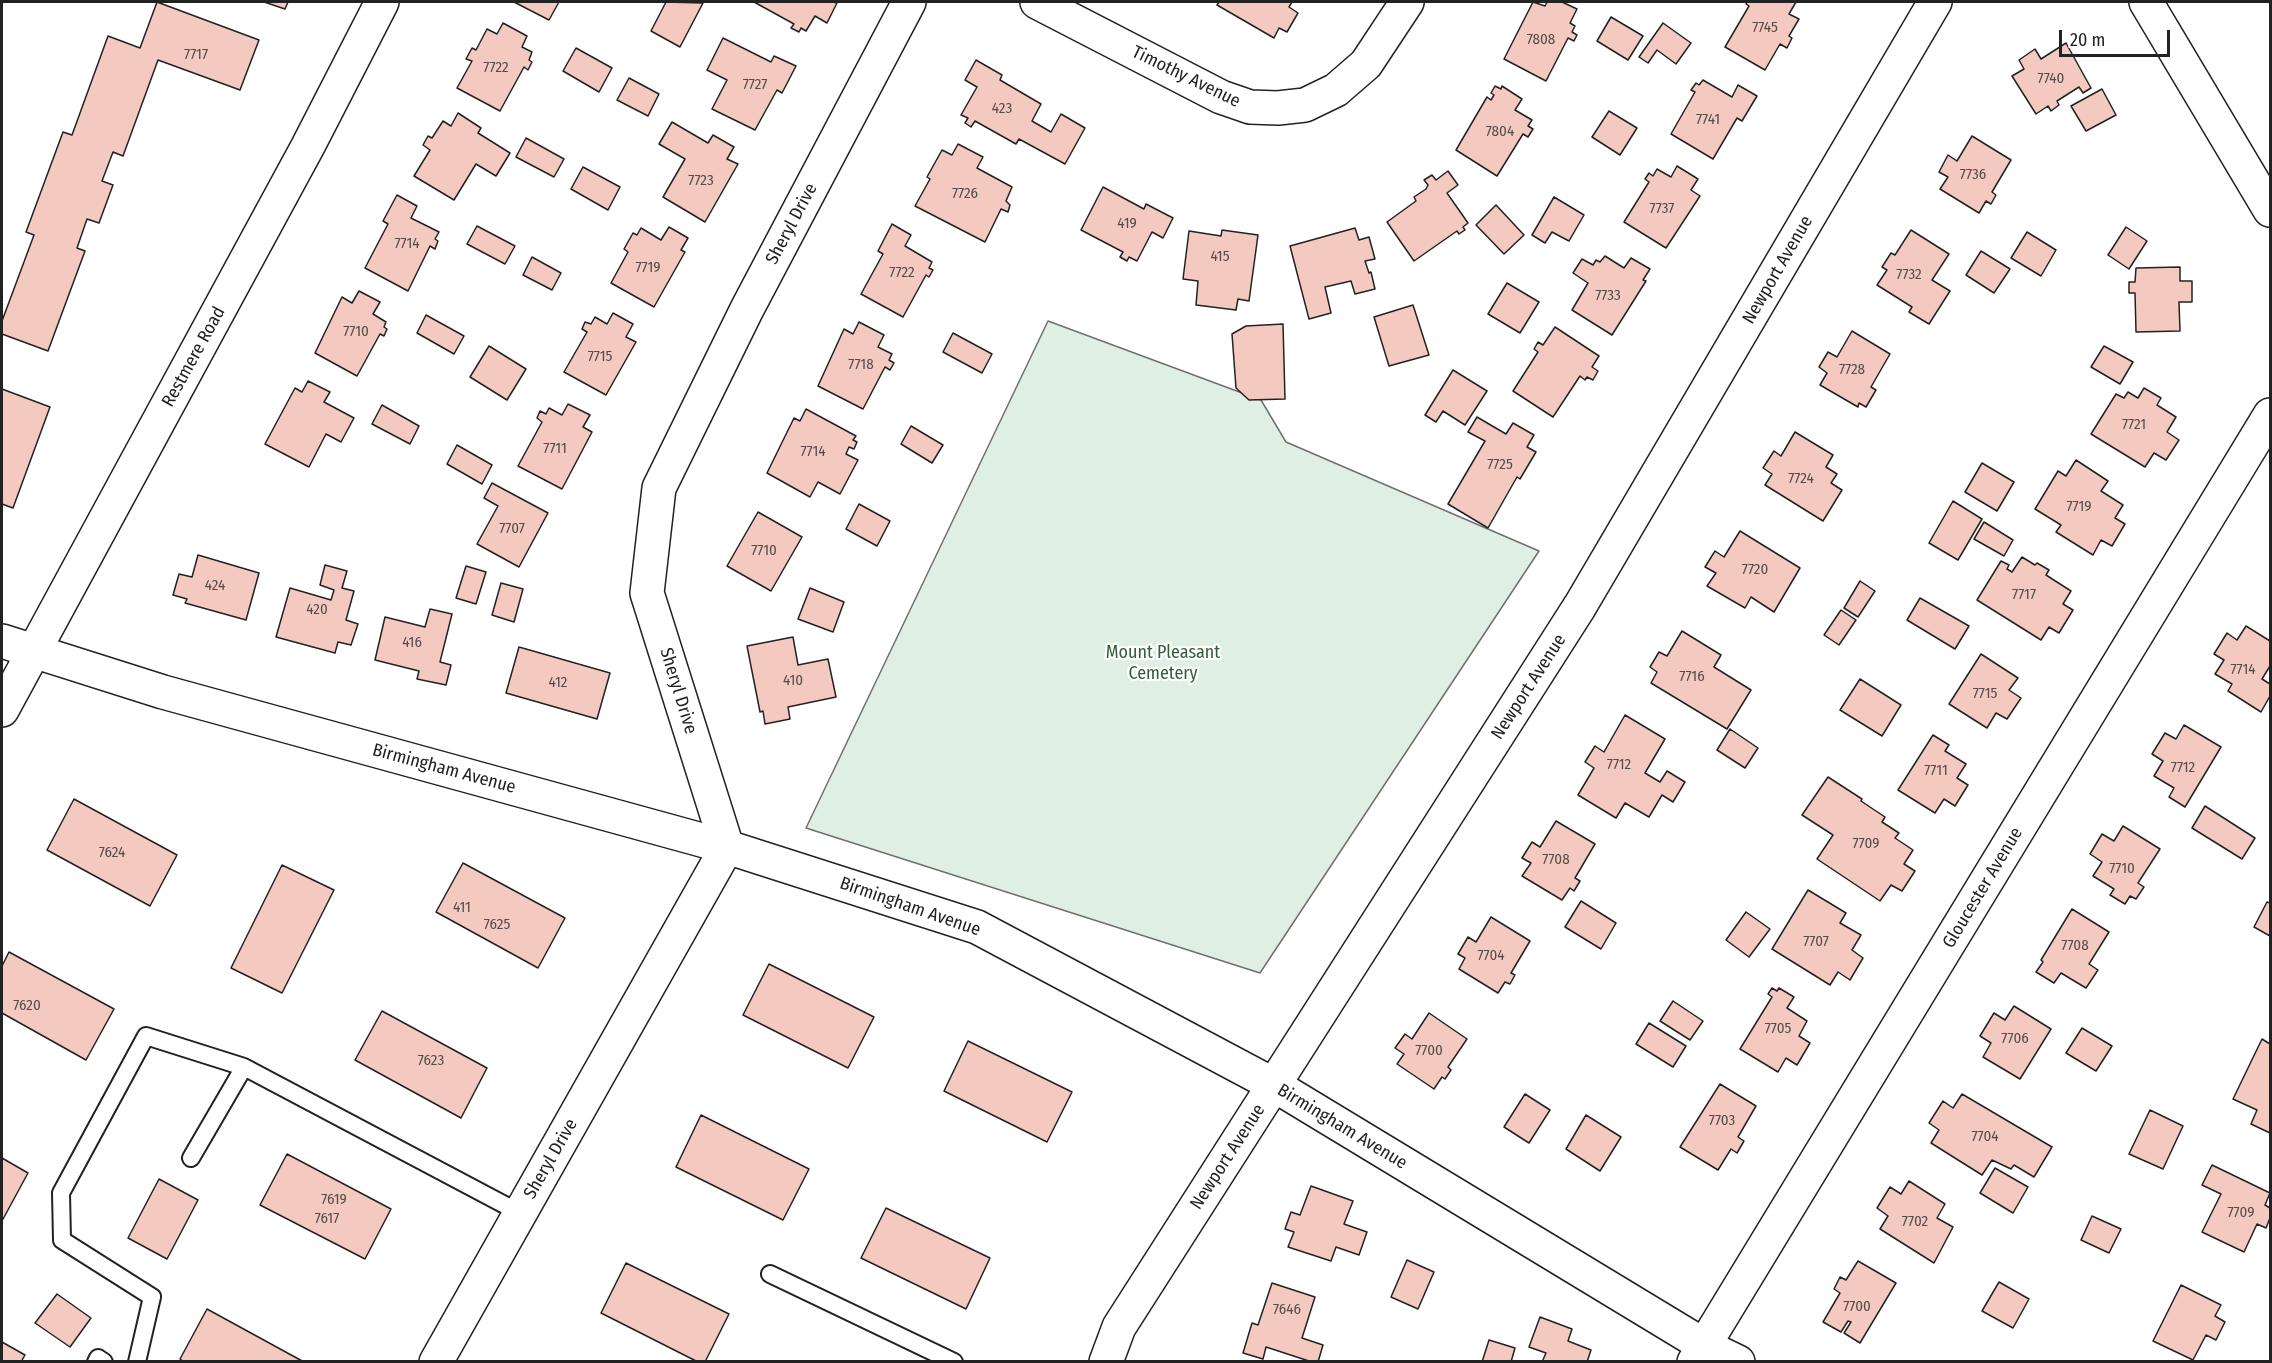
<!DOCTYPE html>
<style>
body{margin:0}
#map{position:relative;width:2272px;height:1363px;overflow:hidden;background:#fff;font-family:"Fira Sans Condensed",sans-serif}
canvas{display:block}
.frame{position:absolute;inset:0;border:3px solid #222;pointer-events:none}
.scale{position:absolute;left:2059px;top:30px;width:111px;height:27px;box-sizing:border-box;border:3px solid #222;border-top:0;padding-left:8px;font-size:18px;line-height:21px;white-space:nowrap;color:#222;-webkit-text-stroke:4px #fff;paint-order:stroke}
</style>
<div id="map">
<canvas width="2272" height="1363"></canvas>
<div class="frame"></div>
<div class="scale">20 m</div>
</div>
<script>
const context = document.querySelector('canvas').getContext('2d');
context.lineJoin = 'round';
function paint(path, color) {
  context.fillStyle = color;
  context.fill(path, 'evenodd');
}
function toPath(rows) {
  const path = new Path2D();
  for (const r of rows) {
    path.moveTo(r[0], r[1]);
    for (let i = 2; i < r.length; i += 2) path.lineTo(r[i], r[i + 1]);
  }
  return path;
}
function trace(path, color, width, dash) {
  context.strokeStyle = color;
  context.lineWidth = width;
  context.lineCap = dash ? 'butt' : 'round';
  context.setLineDash(dash || []);
  context.stroke(path);
}
function drawText(font, color, halo, rows, align = 'center') {
  context.font = font + ' "Fira Sans Condensed",sans-serif';
  context.lineWidth = 4.5;
  context.setLineDash([]);
  context.textBaseline = 'middle';
  context.strokeStyle = halo;
  context.fillStyle = color;
  for (const [text, x, y, turn = 0] of rows) {
    context.save();
    context.translate(x, y);
    context.rotate((+turn || 0) * Math.PI / 180);
    context.textAlign = isNaN(turn) ? turn : align;
    if (halo) context.strokeText(text, 0, 0);
    context.fillText(text, 0, 0);
    context.restore();
  }
}
const green = toPath([
 [1048,321,1261,400,1286,442,1539,551,1260,973,806,828,1048,321]
]);
const building = toPath([
 [157,2,259,40,240,90,158,60,123,156,113,152,102,181,113,185,99,223,87,219,77,248,85,251,48,351,2,334,2,321,34,235,26,232,63,132,72,135,108,36,140,48,157,2],
 [264,2,288,2,285,9,264,2],
 [514,2,559,2,549,20,514,2],
 [666,2,703,3,680,47,651,31,666,2],
 [754,2,833,2,837,3,827,23,815,16,806,31,801,28,799,32,791,28,794,24,754,2],
 [1219,2,1292,2,1289,7,1298,13,1287,32,1279,28,1274,38,1217,5,1219,2],
 [1533,2,1545,6,1547,2,1562,2,1577,9,1570,23,1575,26,1572,32,1577,35,1574,41,1568,38,1546,81,1504,59,1533,2],
 [1747,2,1796,2,1789,14,1799,19,1789,36,1792,38,1787,48,1780,44,1765,70,1725,47,1749,6,1746,4,1747,2],
 [1611,17,1643,36,1628,60,1597,41,1611,17],
 [503,23,527,36,522,47,532,52,529,60,532,62,528,70,524,67,500,111,457,88,472,61,466,59,472,48,476,50,487,29,497,34,503,23],
 [1663,23,1691,43,1676,64,1657,50,1648,63,1639,57,1663,23],
 [723,38,771,62,774,56,796,66,782,93,777,90,755,130,712,109,727,80,707,70,723,38],
 [2066,43,2091,88,2083,93,2079,87,2057,101,2059,105,2051,111,2048,106,2036,114,2012,76,2024,69,2019,60,2035,49,2041,59,2066,43],
 [576,48,612,68,599,92,563,71,576,48],
 [976,60,1002,75,1000,80,1041,104,1032,121,1051,132,1061,114,1085,128,1065,164,1019,139,1016,144,975,121,971,127,965,123,968,118,961,115,977,87,965,80,976,60],
 [629,78,659,94,648,116,617,100,629,78],
 [1703,80,1732,97,1738,85,1757,96,1742,121,1737,118,1713,159,1671,134,1695,92,1691,90,1696,83,1699,85,1703,80],
 [1495,86,1501,89,1502,86,1522,99,1515,110,1532,120,1528,126,1533,129,1528,137,1523,134,1497,176,1456,150,1487,97,1491,100,1494,95,1491,93,1495,86],
 [2102,89,2116,115,2086,131,2071,106,2102,89],
 [1609,111,1637,128,1620,155,1592,137,1609,111],
 [458,113,481,128,478,133,510,153,496,176,476,164,454,200,414,176,430,150,423,145,428,136,432,138,443,121,451,126,458,113],
 [672,122,708,143,713,135,734,147,727,159,738,164,705,222,663,197,685,159,659,144,672,122],
 [1972,136,2011,160,1992,192,1996,195,1991,204,1986,201,1979,213,1940,189,1948,177,1939,172,1948,155,1957,161,1972,136],
 [526,138,564,159,554,177,516,157,526,138],
 [958,144,983,157,977,168,1012,187,1006,201,1010,205,1008,212,1001,209,985,242,915,206,930,179,927,177,942,150,952,155,958,144],
 [1677,166,1698,179,1691,190,1700,196,1666,248,1624,222,1649,182,1645,179,1649,173,1653,176,1657,169,1671,177,1677,166],
 [583,167,620,187,608,210,571,189,583,167],
 [1448,171,1458,185,1447,193,1468,223,1463,227,1465,230,1459,234,1457,231,1414,261,1387,222,1416,201,1414,197,1426,189,1428,185,1424,180,1432,175,1436,180,1448,171],
 [1103,187,1144,209,1146,204,1173,218,1163,238,1152,232,1137,261,1129,257,1127,261,1120,257,1123,252,1081,230,1103,187],
 [397,195,417,206,411,218,439,232,435,239,438,241,435,249,430,246,408,291,365,268,388,224,383,221,397,195],
 [1554,197,1584,215,1569,241,1552,232,1545,243,1532,235,1554,197],
 [1496,205,1524,235,1504,254,1476,225,1496,205],
 [892,224,911,235,905,246,932,262,929,268,933,270,929,277,926,275,903,317,861,294,883,254,878,251,892,224],
 [477,226,515,246,505,264,467,244,477,226],
 [669,227,688,238,681,250,685,252,654,307,611,283,628,252,624,249,633,233,637,235,641,228,661,240,669,227],
 [2126,227,2147,241,2129,269,2108,255,2126,227],
 [1355,228,1359,240,1369,237,1375,259,1365,261,1369,273,1371,272,1375,289,1355,294,1351,281,1325,287,1331,313,1309,319,1290,246,1355,228],
 [1222,230,1258,235,1249,301,1238,299,1236,310,1196,305,1198,281,1183,279,1189,231,1221,236,1222,230],
 [1911,230,1949,254,1932,280,1950,291,1929,324,1909,312,1912,307,1877,285,1887,270,1882,267,1891,253,1895,255,1911,230],
 [2027,232,2056,250,2041,276,2011,258,2027,232],
 [1981,251,2010,269,1994,293,1966,275,1981,251],
 [1605,256,1624,268,1631,258,1650,269,1643,280,1646,281,1612,335,1572,310,1588,283,1573,273,1582,259,1593,265,1596,260,1600,262,1605,256],
 [532,257,561,273,552,290,523,275,532,257],
 [2180,267,2180,281,2192,281,2192,302,2179,302,2180,331,2136,332,2135,293,2129,293,2129,282,2135,282,2136,268,2180,267],
 [1507,283,1539,302,1520,333,1488,314,1507,283],
 [359,291,380,302,373,314,386,322,384,327,387,329,384,336,380,334,357,376,315,353,342,297,352,303,359,291],
 [1413,305,1429,355,1389,366,1374,317,1413,305],
 [613,313,633,324,626,337,636,342,606,395,564,372,587,332,582,329,585,322,591,324,595,317,607,324,613,313],
 [426,315,464,336,454,354,417,333,426,315],
 [859,322,884,335,878,347,892,354,889,360,894,363,890,370,885,367,863,409,818,386,844,329,853,334,859,322],
 [1283,324,1285,399,1249,400,1236,388,1232,334,1246,326,1283,324],
 [1555,327,1599,356,1592,367,1598,371,1593,380,1587,377,1585,380,1580,376,1553,417,1513,391,1538,352,1534,349,1538,342,1543,345,1555,327],
 [1852,331,1890,354,1871,387,1876,390,1866,407,1859,403,1858,407,1820,385,1827,373,1819,367,1828,352,1837,357,1852,331],
 [953,333,992,354,982,373,943,352,953,333],
 [489,346,526,369,507,400,470,377,489,346],
 [2104,346,2133,362,2120,384,2091,367,2104,346],
 [1453,370,1487,391,1465,425,1443,411,1436,422,1425,415,1453,370],
 [308,381,330,392,324,402,354,418,341,442,326,434,309,467,265,444,295,388,302,392,308,381],
 [2144,388,2161,398,2157,405,2176,417,2167,432,2179,440,2166,460,2154,453,2145,467,2091,434,2116,394,2124,398,2128,392,2138,398,2144,388],
 [2,389,50,407,13,508,2,504,2,389],
 [568,404,590,415,583,427,592,432,562,489,518,466,542,422,537,418,540,411,546,414,549,408,562,415,568,404],
 [382,405,419,426,410,444,372,424,382,405],
 [806,409,856,436,853,440,857,442,854,449,849,447,846,454,858,460,840,494,818,482,810,497,767,473,794,418,800,421,806,409],
 [1477,417,1506,434,1513,423,1534,435,1527,447,1536,452,1520,479,1517,477,1488,528,1448,504,1485,441,1468,432,1477,417],
 [911,426,943,445,932,463,901,444,911,426],
 [1795,432,1833,455,1826,467,1837,474,1831,483,1842,490,1823,521,1765,485,1772,474,1763,468,1774,451,1781,456,1795,432],
 [457,445,492,465,482,484,447,464,457,445],
 [2076,460,2108,481,2101,491,2123,505,2115,518,2125,524,2112,546,2101,540,2093,555,2056,532,2061,525,2035,509,2058,471,2066,476,2076,460],
 [1982,463,2014,482,1997,511,1965,492,1982,463],
 [492,483,548,513,519,567,477,544,498,506,484,498,492,483],
 [1953,501,1982,519,1958,560,1929,543,1953,501],
 [859,504,890,521,877,546,846,529,859,504],
 [758,512,802,537,771,591,727,566,758,512],
 [1984,522,2013,540,2004,556,1974,539,1984,522],
 [1740,531,1800,568,1774,612,1751,597,1745,608,1707,586,1716,573,1705,567,1715,551,1724,557,1740,531],
 [198,555,259,573,246,620,185,603,187,599,173,595,179,574,192,577,198,555],
 [2022,557,2035,565,2037,563,2049,570,2046,575,2071,591,2063,604,2073,610,2059,633,2049,627,2041,640,1977,600,2001,561,2009,565,2007,569,2012,572,2022,557],
 [325,565,347,571,342,588,354,591,346,620,358,624,351,645,338,642,335,653,276,637,290,588,331,600,334,590,320,585,325,565],
 [466,566,486,572,476,604,456,598,466,566],
 [1860,581,1875,591,1858,617,1844,608,1860,581],
 [501,583,523,589,514,622,492,615,501,583],
 [810,588,844,602,833,632,798,619,810,588],
 [1920,598,1969,626,1955,649,1907,620,1920,598],
 [430,609,452,614,440,662,451,665,446,685,417,679,419,671,375,660,385,617,425,627,430,609],
 [1841,610,1856,620,1839,645,1824,635,1841,610],
 [2246,626,2270,641,2270,666,2262,679,2270,684,2270,696,2261,712,2228,691,2232,684,2215,674,2224,660,2214,654,2227,633,2237,640,2246,626],
 [1682,631,1721,655,1714,667,1751,690,1727,729,1651,683,1657,672,1650,667,1659,652,1667,656,1682,631],
 [793,637,798,665,828,659,836,697,788,707,790,719,765,724,763,711,760,712,747,646,793,637],
 [519,647,610,673,597,719,506,693,519,647],
 [1981,654,2018,678,2009,690,2021,698,2007,719,1996,713,1987,728,1949,704,1981,654],
 [1860,679,1901,705,1882,736,1840,710,1860,679],
 [1625,715,1665,739,1645,773,1660,782,1667,771,1685,782,1673,802,1662,795,1649,817,1625,803,1616,818,1578,795,1594,768,1585,762,1595,746,1604,752,1625,715],
 [2184,725,2221,747,2185,807,2169,797,2174,788,2154,776,2163,761,2152,754,2165,733,2176,739,2184,725],
 [1730,729,1758,748,1745,768,1717,750,1730,729],
 [1933,735,1949,745,1945,751,1966,764,1957,778,1968,785,1955,806,1944,799,1935,813,1898,790,1933,735],
 [1828,777,1862,799,1861,801,1885,817,1882,822,1899,833,1895,838,1913,850,1904,864,1915,871,1902,891,1891,885,1880,901,1817,859,1833,835,1802,815,1828,777],
 [74,799,177,855,150,906,47,850,74,799],
 [2205,806,2255,838,2242,859,2192,828,2205,806],
 [1556,821,1595,844,1575,878,1580,881,1574,891,1570,888,1562,900,1522,876,1531,863,1522,858,1532,842,1540,847,1556,821],
 [2123,826,2160,849,2138,883,2144,887,2136,899,2130,896,2125,904,2110,895,2114,889,2093,876,2102,862,2090,854,2102,834,2114,841,2123,826],
 [463,863,565,918,538,968,436,912,463,863],
 [282,865,334,890,282,993,231,968,282,865],
 [1808,890,1846,913,1840,923,1861,935,1852,950,1863,958,1850,980,1838,972,1830,985,1772,949,1808,890],
 [1581,901,1616,923,1601,949,1565,927,1581,901],
 [2267,902,2270,903,2270,936,2254,927,2267,902],
 [2072,909,2109,932,2089,964,2098,970,2086,988,2061,973,2054,983,2036,972,2043,962,2041,960,2072,909],
 [1746,912,1770,929,1749,957,1726,940,1746,912],
 [1491,917,1530,941,1511,973,1515,975,1510,984,1505,982,1498,993,1459,969,1465,958,1458,954,1468,937,1476,942,1491,917],
 [9,952,114,1009,86,1060,2,1013,2,966,9,952],
 [769,964,874,1017,848,1068,743,1015,769,964],
 [1772,988,1777,991,1779,988,1794,997,1787,1008,1807,1021,1799,1036,1810,1043,1797,1065,1786,1058,1778,1072,1740,1049,1772,997,1768,994,1772,988],
 [1673,1001,1703,1021,1690,1040,1660,1021,1673,1001],
 [2014,1006,2051,1029,2020,1079,1983,1057,1991,1043,1980,1036,1994,1013,2005,1020,2014,1006],
 [382,1011,487,1068,461,1118,355,1060,382,1011],
 [1429,1013,1467,1039,1448,1067,1451,1070,1445,1079,1442,1077,1434,1089,1397,1064,1404,1054,1395,1048,1405,1034,1412,1039,1429,1013],
 [1649,1023,1686,1046,1673,1067,1636,1044,1649,1023],
 [2082,1028,2112,1046,2096,1071,2066,1053,2082,1028],
 [2262,1039,2270,1044,2270,1133,2251,1124,2257,1110,2233,1099,2262,1039],
 [968,1041,1072,1092,1047,1142,944,1091,968,1041],
 [1720,1084,1756,1106,1738,1137,1744,1141,1737,1153,1731,1149,1718,1170,1680,1147,1720,1084],
 [1525,1094,1550,1110,1529,1143,1504,1127,1525,1094],
 [1962,1094,2052,1147,2034,1177,2014,1165,2011,1169,1992,1160,1982,1175,1931,1143,1939,1130,1929,1123,1943,1101,1953,1108,1962,1094],
 [2150,1110,2183,1126,2163,1169,2129,1154,2150,1110],
 [701,1115,809,1169,783,1220,676,1167,701,1115],
 [1586,1115,1621,1137,1600,1171,1566,1149,1586,1115],
 [287,1154,391,1209,365,1259,260,1205,287,1154],
 [2,1158,28,1173,2,1221,2,1158],
 [2212,1165,2270,1193,2265,1205,2270,1208,2270,1218,2266,1228,2257,1224,2244,1252,2202,1232,2221,1194,2202,1185,2212,1165],
 [1995,1168,2028,1187,2013,1213,1980,1193,1995,1168],
 [159,1179,198,1200,167,1259,128,1238,159,1179],
 [1909,1181,1945,1204,1937,1218,1953,1227,1934,1263,1880,1229,1888,1216,1877,1208,1890,1187,1901,1194,1909,1181],
 [1311,1186,1353,1201,1344,1224,1367,1232,1359,1255,1336,1247,1331,1261,1288,1247,1294,1232,1285,1229,1291,1212,1300,1215,1311,1186],
 [886,1208,990,1258,966,1309,861,1258,886,1208],
 [2092,1216,2121,1229,2109,1253,2081,1240,2092,1216],
 [1407,1260,1434,1272,1418,1309,1391,1297,1407,1260],
 [1858,1261,1896,1283,1860,1343,1844,1333,1851,1322,1848,1321,1841,1332,1823,1322,1840,1293,1834,1289,1840,1277,1846,1280,1858,1261],
 [626,1263,729,1314,705,1362,698,1362,601,1313,626,1263],
 [1999,1282,2029,1299,2013,1328,1982,1311,1999,1282],
 [1272,1283,1315,1297,1302,1338,1323,1345,1318,1362,1312,1362,1266,1347,1263,1359,1243,1353,1252,1323,1258,1325,1272,1283],
 [2181,1285,2221,1305,2215,1316,2225,1322,2216,1340,2206,1335,2193,1360,2153,1341,2181,1285],
 [57,1294,91,1318,70,1347,35,1323,57,1294],
 [207,1309,304,1362,184,1362,180,1359,207,1309],
 [1540,1317,1572,1329,1568,1341,1591,1350,1587,1362,1542,1362,1546,1353,1529,1347,1540,1317],
 [1489,1340,1515,1348,1511,1362,1482,1362,1489,1340],
 [2,1342,25,1355,21,1362,2,1362,2,1342]
]);
const service = toPath([
 [191,1158,244,1067,520,1213],
 [770,1274,954,1362],
 [96,1362,98,1358,104,1362],
 [137,1362,152,1297,62,1240,61,1193,146,1036,244,1067]
]);
const minor = toPath([
 [1037,2,1221,97,1250,107,1278,108,1305,105,1336,90,1366,64,1407,2],
 [2146,2,2270,210],
 [2,641,163,692,727,847,977,927,1274,1085,1705,1346,1738,1362],
 [2,710,308,146,382,2],
 [436,1362,727,847,647,593,659,488,747,309,909,2],
 [1106,1362,1119,1327,1580,606,1935,2],
 [1694,1362,2270,415]
]);
const numberNames = [
 ["7745",1765,28],
 ["7808",1541,40],
 ["7717",196,55],
 ["7722",496,68],
 ["7740",2051,79],
 ["7727",755,85],
 ["423",1002,109],
 ["7741",1708,120],
 ["7804",1500,132],
 ["7736",1973,175],
 ["7723",701,181],
 ["7726",965,194],
 ["7737",1662,209],
 ["419",1127,224],
 ["7714",407,244],
 ["415",1220,257],
 ["7719",648,268],
 ["7722",902,273],
 ["7732",1909,275],
 ["7733",1608,296],
 ["7710",356,332],
 ["7715",600,357],
 ["7718",861,365],
 ["7728",1852,370],
 ["7721",2134,425],
 ["7711",555,449],
 ["7714",813,452],
 ["7725",1500,465],
 ["7724",1801,479],
 ["7719",2079,507],
 ["7707",512,529],
 ["7710",764,551],
 ["7720",1755,570],
 ["424",215,586],
 ["7717",2024,595],
 ["420",317,610],
 ["416",412,643],
 ["7714",2243,670],
 ["7716",1692,677],
 ["410",793,681],
 ["412",558,683],
 ["7715",1985,694],
 ["7712",1619,765],
 ["7712",2183,768],
 ["7711",1936,771],
 ["7709",1866,844],
 ["7624",112,853],
 ["7708",1556,860],
 ["7710",2122,869],
 ["411",462,908],
 ["7625",497,925],
 ["7707",1816,942],
 ["7708",2075,946],
 ["7704",1491,956],
 ["7620",27,1006],
 ["7705",1778,1029],
 ["7706",2015,1039],
 ["7700",1429,1051],
 ["7623",431,1061],
 ["7703",1722,1121],
 ["7704",1985,1137],
 ["7619",334,1200],
 ["7709",2241,1213],
 ["7617",327,1219],
 ["7702",1915,1222],
 ["7700",1857,1307],
 ["7646",1287,1310]
];
const streetNames = [
 ["Timothy Avenue",1186,77,26],
 ["Sheryl Drive",792,224,-62],
 ["Newport Avenue",1778,270,-60],
 ["Restmere Road",194,357,-61],
 ["Newport Avenue",1529,687,-57],
 ["Sheryl Drive",678,691,73],
 ["Birmingham Avenue",444,769,15],
 ["Gloucester Avenue",1983,888,-59],
 ["Birmingham Avenue",910,907,19],
 ["Birmingham Avenue",1342,1127,31],
 ["Newport Avenue",1228,1157,-57],
 ["Sheryl Drive",551,1159,-60]
];
const parkNames = [
 ["Mount Pleasant",1163,653],
 ["Cemetery",1163,674]
];
paint(green, '#e0efe3');
trace(green, '#6f6f6f', 1.5);
paint(building, '#f3c9c0');
trace(building, '#222', 1.5);
trace(service, '#222', 20);
trace(minor, '#222', 36);
trace(service, '#fff', 16);
trace(minor, '#fff', 33);
drawText('15px', '#564c4a', null, numberNames);
drawText('18px', '#222', '#fff', streetNames);
drawText('18px', '#2f5e38', '#fff', parkNames);
</script>
